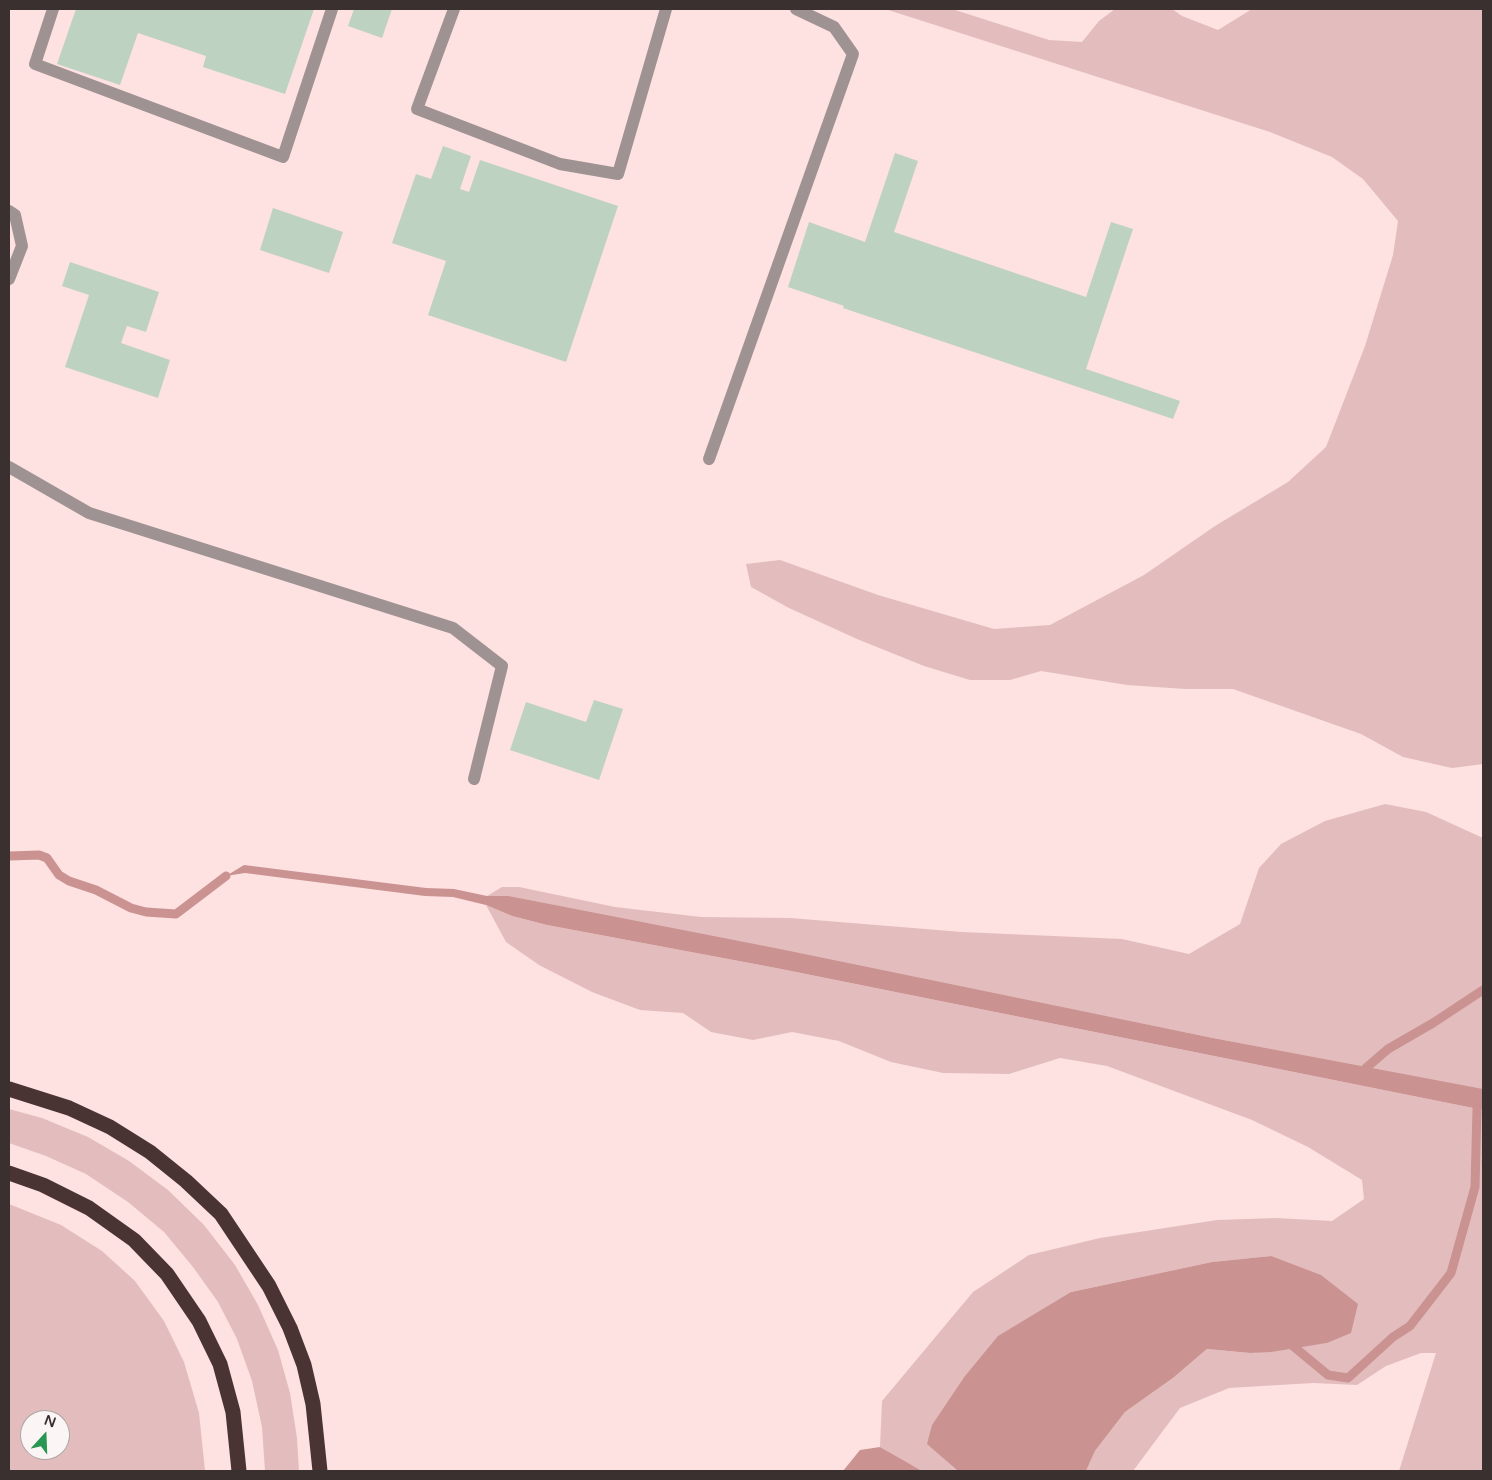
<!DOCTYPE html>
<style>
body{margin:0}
#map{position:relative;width:1492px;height:1480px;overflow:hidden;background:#fee1e1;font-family:"Varela Round",sans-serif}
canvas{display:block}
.frame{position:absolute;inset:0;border:10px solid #3b3030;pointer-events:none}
.north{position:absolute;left:20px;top:1410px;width:50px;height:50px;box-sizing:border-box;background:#fbf5f5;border:1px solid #aea6a6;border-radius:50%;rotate:20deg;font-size:14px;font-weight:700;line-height:20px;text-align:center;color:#3b3030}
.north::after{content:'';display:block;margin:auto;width:18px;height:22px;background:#279751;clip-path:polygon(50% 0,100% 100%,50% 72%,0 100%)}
</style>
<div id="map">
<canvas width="1492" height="1480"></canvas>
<div class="frame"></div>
<div class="north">N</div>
</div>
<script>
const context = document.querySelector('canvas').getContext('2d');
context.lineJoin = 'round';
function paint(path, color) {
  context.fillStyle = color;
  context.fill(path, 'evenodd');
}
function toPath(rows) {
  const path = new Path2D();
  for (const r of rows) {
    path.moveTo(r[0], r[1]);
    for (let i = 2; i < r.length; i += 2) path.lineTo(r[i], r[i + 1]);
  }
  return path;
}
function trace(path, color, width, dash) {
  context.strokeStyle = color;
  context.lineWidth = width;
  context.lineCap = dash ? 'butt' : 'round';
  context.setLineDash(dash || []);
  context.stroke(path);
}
const green = toPath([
 [885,9,952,9,1049,40,1082,42,1099,21,1115,9,1172,9,1182,16,1218,30,1252,9,1483,9,1483,764,1452,768,1403,757,1361,734,1233,689,1185,689,1127,685,1041,671,1010,680,970,680,924,666,857,639,789,608,751,587,746,564,780,560,878,595,994,629,1050,625,1144,575,1215,526,1288,482,1326,447,1365,346,1393,255,1398,221,1363,179,1332,157,1270,132],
 [1385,804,1426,812,1483,838,1483,1090,1213,1038,509,896,487,896,502,887,519,887,615,907,701,917,790,918,962,932,1122,939,1189,954,1240,924,1259,868,1281,844,1325,821],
 [486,905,512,916,547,925,776,968,1483,1110,1483,1471,1399,1471,1436,1353,1421,1353,1386,1366,1357,1385,1313,1383,1229,1388,1180,1408,1133,1471,1086,1471,1095,1451,1125,1412,1173,1378,1207,1349,1250,1353,1327,1343,1271,1256,1212,1262,1071,1292,947,1461,958,1471,922,1471,880,1447,882,1401,973,1292,1029,1255,1100,1238,1217,1220,1276,1218,1332,1221,1364,1199,1362,1180,1308,1147,1252,1120,1107,1066,1060,1058,1009,1074,943,1073,891,1062,839,1041,792,1032,753,1040,711,1032,683,1013,640,1010,592,992,539,965,506,942],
 [9,1109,42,1118,88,1137,129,1161,168,1190,204,1225,235,1265,258,1305,278,1350,290,1393,297,1438,299,1471,265,1471,262,1427,252,1381,237,1339,218,1302,193,1267,164,1232,128,1202,86,1174,46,1156,9,1143],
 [9,1204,61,1225,102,1251,135,1281,164,1321,184,1362,199,1413,205,1471,9,1471],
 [30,1420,60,1420,60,1450,30,1450]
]);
const water = toPath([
 [244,865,426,888,454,889,487,896,509,896,780,949,1213,1038,1483,1089,1483,1110,776,968,547,925,512,916,486,905,453,897,425,896,245,873,226,876],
 [1271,1256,1321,1275,1358,1304,1351,1333,1327,1343,1271,1352,1250,1353,1207,1349,1173,1378,1125,1412,1095,1451,1086,1471,958,1471,927,1444,932,1425,965,1376,998,1336,1071,1292,1212,1262],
 [880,1447,903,1460,922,1471,843,1471,860,1450]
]);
const stream = toPath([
 [9,856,39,855,47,858,59,875,69,881,96,890,131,908,146,912,176,914,226,876],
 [1366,1068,1388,1049,1433,1023,1483,990],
 [1287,1341,1328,1375,1348,1378,1393,1337,1410,1326,1451,1273,1475,1187,1477,1109]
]);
const building = toPath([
 [76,9,314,9,285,94,203,67,206,56,138,33,120,85,57,64],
 [354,9,392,9,382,38,348,26],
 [443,146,471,156,460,189,469,192,480,160,618,206,566,362,428,315,446,261,392,243,416,174,431,179],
 [895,153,918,161,894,232,1086,297,1111,222,1133,229,1086,369,1180,401,1173,419,843,308,844,306,788,287,809,222,865,242],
 [273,208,343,232,329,273,260,250],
 [70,262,159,292,146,332,127,326,121,343,170,360,158,398,65,367,89,295,62,286],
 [594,700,623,709,599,780,510,750,526,702,586,722]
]);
const minor = toPath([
 [53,9,35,64,283,157,332,9],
 [454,9,417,109,560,164,618,174,666,9],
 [9,211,15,215,22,246,9,279],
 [709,459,853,54,834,27,796,9],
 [9,467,89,513,453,628,502,666,474,779]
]);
const highway = toPath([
 [9,1089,69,1108,110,1127,150,1152,186,1181,221,1214,269,1286,290,1328,304,1365,313,1404,320,1471],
 [9,1173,43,1185,89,1208,134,1240,167,1274,199,1321,220,1364,233,1412,239,1471]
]);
paint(green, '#e3bdbd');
paint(water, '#cb9292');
trace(stream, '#cb9292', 9);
paint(building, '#bed2c2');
trace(minor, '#9e9292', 12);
trace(highway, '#493333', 15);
</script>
